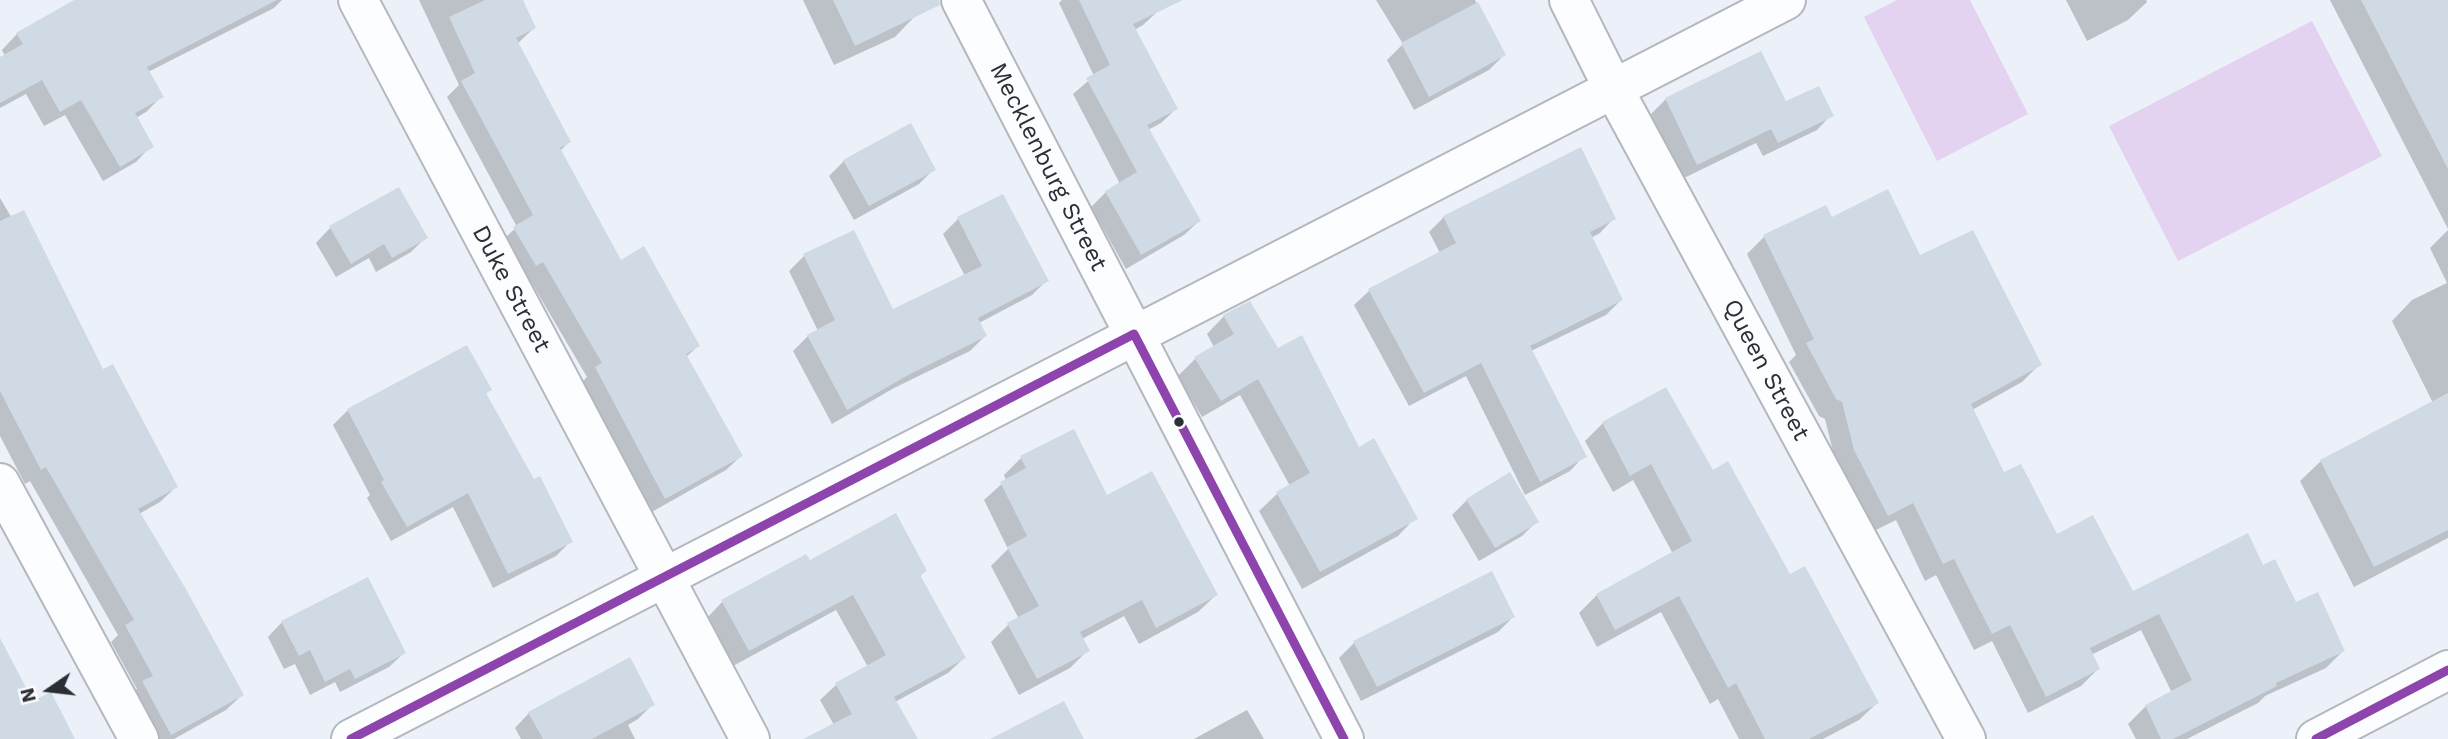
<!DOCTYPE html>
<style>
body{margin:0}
#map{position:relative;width:2448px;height:739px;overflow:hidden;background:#ecf0f9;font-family:"Work Sans",sans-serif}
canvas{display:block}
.north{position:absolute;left:14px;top:655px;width:70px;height:70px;-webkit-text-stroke:5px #fafcff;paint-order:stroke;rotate:256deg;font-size:19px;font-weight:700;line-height:28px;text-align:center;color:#2b2e34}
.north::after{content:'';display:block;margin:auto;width:24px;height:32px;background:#2b2e34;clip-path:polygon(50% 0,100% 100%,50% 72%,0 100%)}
</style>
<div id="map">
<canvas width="2448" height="739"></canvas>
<div class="north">N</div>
</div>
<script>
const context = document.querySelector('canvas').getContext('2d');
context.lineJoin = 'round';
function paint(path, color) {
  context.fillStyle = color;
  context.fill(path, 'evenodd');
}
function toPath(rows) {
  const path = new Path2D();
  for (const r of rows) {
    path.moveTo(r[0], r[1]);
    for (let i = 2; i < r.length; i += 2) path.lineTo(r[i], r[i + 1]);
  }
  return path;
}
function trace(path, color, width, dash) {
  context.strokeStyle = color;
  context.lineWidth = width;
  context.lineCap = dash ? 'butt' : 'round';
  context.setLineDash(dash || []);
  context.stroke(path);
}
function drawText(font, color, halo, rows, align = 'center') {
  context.font = font + ' "Work Sans",sans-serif';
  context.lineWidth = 5;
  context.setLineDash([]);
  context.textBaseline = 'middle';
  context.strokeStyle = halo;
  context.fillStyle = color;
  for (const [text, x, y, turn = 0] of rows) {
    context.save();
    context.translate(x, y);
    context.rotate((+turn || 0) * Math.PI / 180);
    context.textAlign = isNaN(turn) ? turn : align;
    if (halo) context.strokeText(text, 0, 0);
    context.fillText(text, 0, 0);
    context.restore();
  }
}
const green = toPath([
 [1897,0,1970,0,2028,114,1937,161,1864,17],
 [2312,21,2382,156,2178,261,2109,126]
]);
const shadow = toPath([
 [90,0,282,0,274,8,148,72,162,96,146,112,136,118,151,146,136,162,103,181,65,115,44,126,26,94,0,108,0,59,5,56,2,50,17,34],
 [419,0,521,0,534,28,517,44,569,142,559,152,621,262,698,346,686,357,741,456,726,470,650,513,581,383,587,377,527,275,520,279,499,243,517,227,447,97,459,85],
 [803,0,907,0,915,16,895,37,834,65],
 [1062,0,1153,0,1158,11,1143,25,1134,30,1176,109,1161,123,1148,130,1199,221,1184,235,1126,269,1091,207,1106,192,1120,184,1073,94,1094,76,1059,3],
 [1376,0,1475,0,1504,55,1489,70,1414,110,1387,60,1403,44],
 [2066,0,2146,0,2147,2,2128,20,2087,41],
 [2330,0,2448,0,2448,229],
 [1666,99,1831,115,1817,130,1763,156,1756,143,1682,179,1651,114],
 [844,161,933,170,919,184,854,220,829,176],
 [0,198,102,371,176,487,160,502,139,514,242,695,226,710,174,739,150,739,127,698,137,689,111,642,118,635,30,481,25,484,0,436],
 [1444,217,1614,218,1600,233,1591,238,1621,300,1606,315,1531,351,1584,456,1570,471,1525,495,1466,376,1409,406,1354,305,1369,291,1440,253,1429,232],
 [958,219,1046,281,1032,295,979,323,985,336,970,351,894,388,832,424,793,351,808,336,818,331,789,271,804,256,853,232,892,311,965,276,943,234],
 [1831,219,1919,257,2040,364,2022,382,1972,410,2004,475,2056,536,2132,594,2262,567,2295,605,2343,651,2326,668,2265,696,2258,703,2187,739,2136,739,2128,724,2146,706,2172,693,2141,630,2091,655,2098,669,2081,686,2028,713,1992,641,1974,650,1936,575,1925,581,1896,520,1870,533,1837,468,1825,419,1819,416,1789,362,1796,355,1747,254,1764,237],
 [330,228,426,237,411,252,376,272,369,258,336,277,316,243],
 [2448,230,2448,538,2354,587,2300,481,2321,461,2433,403,2392,321,2412,300,2447,283,2430,248],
 [1224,316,1277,350,1415,518,1398,536,1302,589,1259,511,1277,494,1290,486,1240,395,1202,417,1178,376,1195,359,1214,347,1207,334],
 [489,390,485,395,533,482,571,541,556,556,493,588,453,507,391,541,367,498,370,495,333,425,348,410],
 [1603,423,1712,472,1789,577,1877,703,1859,720,1823,739,1739,739,1718,699,1710,704,1661,612,1597,647,1579,613,1597,595,1673,554,1633,480,1613,492,1585,441],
 [1021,458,1106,498,1216,595,1198,612,1139,644,1124,616,1082,639,1088,650,1070,668,1019,695,991,642,1008,625,1019,619,991,566,1008,549,984,500,1006,480,1004,475],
 [1509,475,1537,521,1522,536,1479,561,1452,515,1467,500],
 [809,563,925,571,919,577,964,658,948,673,895,702,916,739,807,739,834,725,820,700,836,685,868,667,836,610,733,666,707,618,722,602],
 [1513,617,1498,632,1361,701,1339,658,1354,643],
 [282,622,404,653,389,667,340,692,335,682,310,695,295,664,284,669,268,637],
 [653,704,638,719,628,725,635,739,521,739,515,728,529,713],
 [1247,710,1264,739,1194,739]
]);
const building = toPath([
 [74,0,277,0,147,67,164,97,135,113,154,147,120,167,81,100,60,112,42,80,0,103,0,57,23,44,16,33],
 [485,0,523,0,536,28,516,38,571,142,560,148,621,260,644,246,700,346,686,354,743,456,665,499,595,367,602,363,543,262,536,266,513,227,533,215,461,81,475,73,449,17],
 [833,0,939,0,940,5,855,46],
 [1079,0,1183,0,1133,24,1178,109,1147,125,1201,221,1141,255,1105,191,1137,172,1086,78,1110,65],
 [2361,0,2448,0,2448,169],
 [1478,2,1506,55,1429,97,1401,43],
 [1761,51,1786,101,1819,86,1834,116,1778,143,1771,129,1697,165,1665,98],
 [911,123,936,170,869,206,843,160],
 [1581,147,1616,219,1590,232,1623,300,1530,346,1587,457,1540,482,1481,363,1424,393,1368,289,1456,243,1443,216],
 [399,187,428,238,392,258,384,244,351,264,329,226],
 [1888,189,1920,255,1973,230,2042,365,1971,404,2004,472,2021,464,2057,534,2093,515,2133,591,2248,533,2263,565,2275,559,2296,602,2318,592,2345,651,2276,683,2277,686,2173,739,2161,739,2145,705,2192,680,2159,614,2090,648,2100,669,2046,697,2010,625,1992,634,1954,559,1943,564,1913,503,1888,516,1854,450,1842,402,1836,399,1806,343,1814,339,1763,235,1826,205,1832,217],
 [1003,194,1049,281,978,318,987,336,910,374,847,410,807,335,835,320,803,254,854,230,893,309,982,266,957,217],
 [24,210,103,369,113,364,178,487,138,509,187,591,244,695,171,735,142,681,153,676,125,625,134,620,46,467,41,470,0,391,0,221],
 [1250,301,1278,348,1302,335,1359,447,1374,438,1418,519,1320,572,1276,492,1310,473,1258,379,1221,401,1194,357,1234,334,1223,315],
 [467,345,492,390,486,393,534,479,540,476,573,542,508,574,468,493,407,527,381,482,384,480,347,409],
 [1666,387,1713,470,1728,461,1790,574,1805,566,1879,703,1809,739,1765,739,1736,683,1728,688,1679,596,1615,630,1596,594,1692,541,1651,464,1630,476,1602,422],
 [2448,393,2448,530,2374,567,2320,460],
 [1074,429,1107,495,1152,471,1218,595,1156,628,1142,600,1080,632,1090,651,1037,679,1007,623,1039,606,1007,547,1027,536,1000,482,1026,468,1020,456],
 [1510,472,1539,522,1495,548,1466,499],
 [896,513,927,571,920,575,966,658,894,697,918,739,803,739,852,714,835,683,886,655,853,595,749,651,721,600,806,554,810,560],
 [1492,571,1515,617,1377,687,1353,641],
 [368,577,406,653,355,679,350,669,325,682,310,650,299,656,281,621],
 [0,638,33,701,51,692,75,739,0,739],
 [630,657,655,705,592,739,543,739,528,712],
 [1064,701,1084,739,990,739]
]);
const minor = toPath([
 [358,0,750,739],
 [961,0,1344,739],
 [1569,0,1613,88,1966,739],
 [0,483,139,739],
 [351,739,1786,0],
 [2316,739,2448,670]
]);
const bus1 = toPath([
 [351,739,1134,334,1344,739],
 [2316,739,2448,670]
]);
const markers = [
 [1179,422,6,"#2b2e34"]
];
const streetNames = [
 ["Mecklenburg Street",1048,167,63],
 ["Duke Street",511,289,62],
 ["Queen Street",1766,370,62]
];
paint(green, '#e3d2f0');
paint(shadow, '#0003');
paint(building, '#cfdae5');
trace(minor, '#b4b7be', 42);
trace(minor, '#fcfdfe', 38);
trace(bus1, '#8e44ad', 9);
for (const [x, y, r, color] of markers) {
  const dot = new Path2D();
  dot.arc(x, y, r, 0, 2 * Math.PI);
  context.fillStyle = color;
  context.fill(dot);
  trace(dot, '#fafcff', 2.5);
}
drawText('24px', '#2b2e34', '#fafcff', streetNames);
</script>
